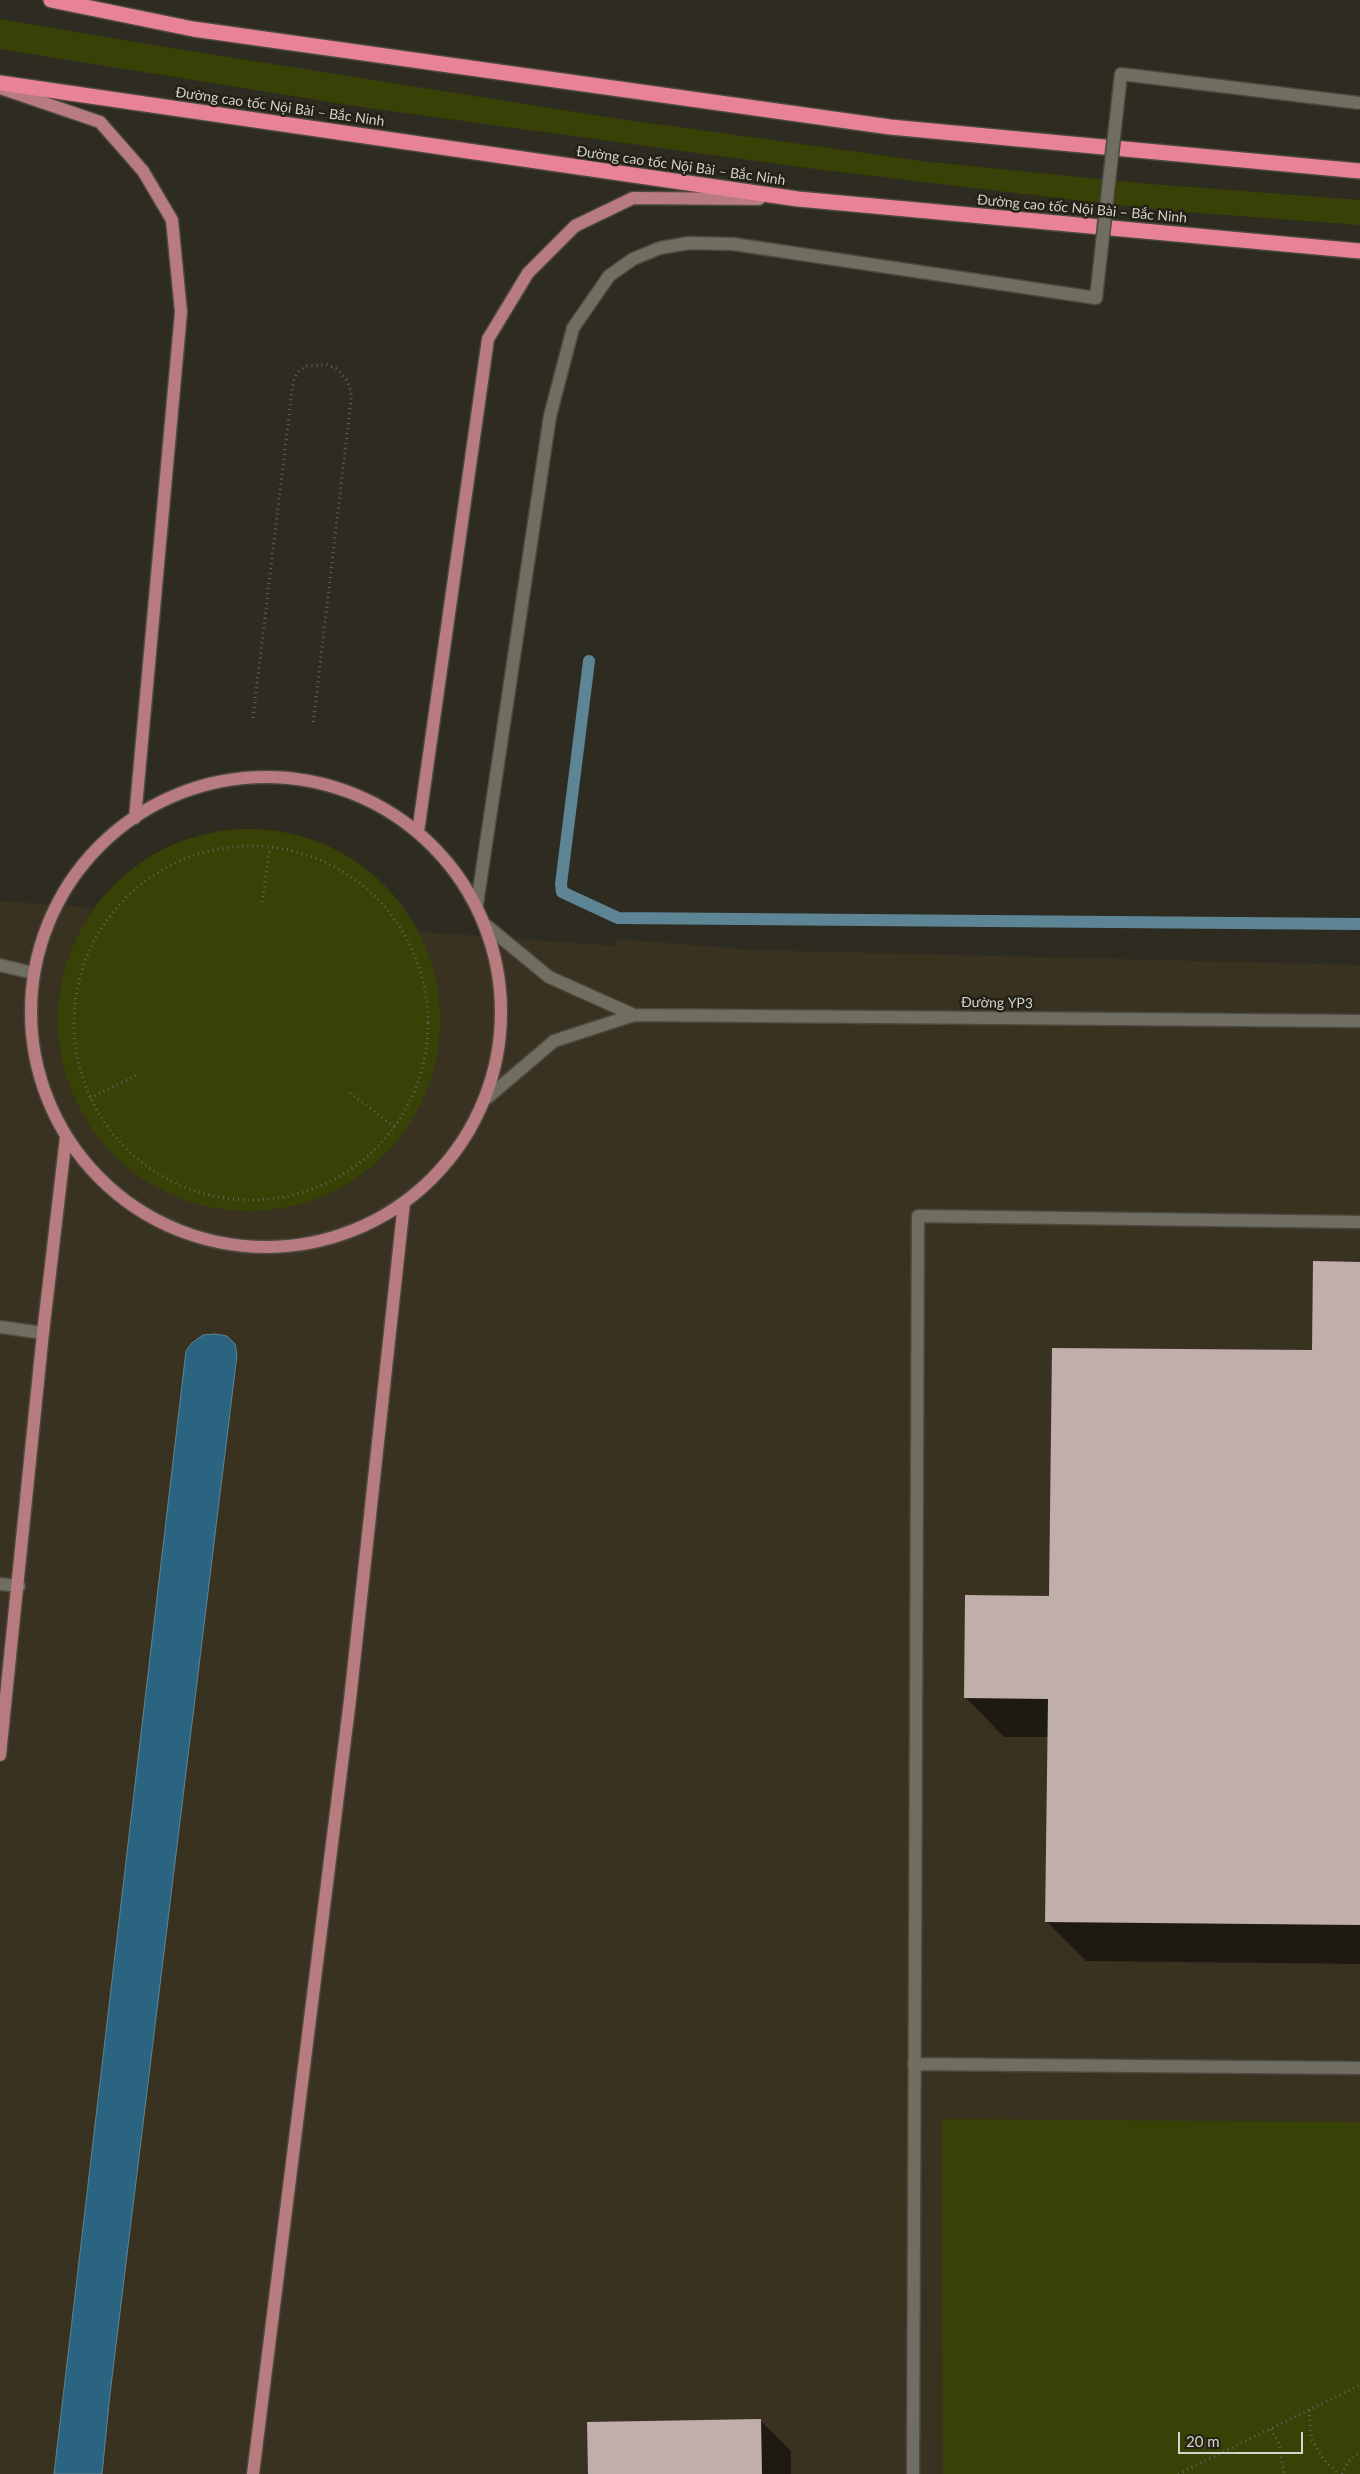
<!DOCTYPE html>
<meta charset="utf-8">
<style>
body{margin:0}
#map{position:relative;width:1360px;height:2474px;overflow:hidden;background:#2e2b20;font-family:Lato,sans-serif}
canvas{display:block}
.scale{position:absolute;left:1178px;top:2432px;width:125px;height:22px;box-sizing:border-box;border:2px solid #d3d2cb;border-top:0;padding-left:6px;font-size:15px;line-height:18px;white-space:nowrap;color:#d3d2cb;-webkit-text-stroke:4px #242216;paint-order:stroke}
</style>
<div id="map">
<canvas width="1360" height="2474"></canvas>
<div class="scale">20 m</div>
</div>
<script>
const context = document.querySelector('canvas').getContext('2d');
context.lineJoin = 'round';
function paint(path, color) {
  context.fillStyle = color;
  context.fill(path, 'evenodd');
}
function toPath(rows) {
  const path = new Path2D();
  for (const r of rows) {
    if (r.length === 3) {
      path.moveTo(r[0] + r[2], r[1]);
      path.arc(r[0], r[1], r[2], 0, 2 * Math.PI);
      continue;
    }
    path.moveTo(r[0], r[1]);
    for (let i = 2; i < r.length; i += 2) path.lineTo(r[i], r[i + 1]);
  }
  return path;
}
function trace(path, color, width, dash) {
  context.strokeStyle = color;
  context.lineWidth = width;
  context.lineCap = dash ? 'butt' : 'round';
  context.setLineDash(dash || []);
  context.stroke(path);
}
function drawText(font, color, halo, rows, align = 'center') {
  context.font = font + ' Lato,sans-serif';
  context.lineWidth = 5;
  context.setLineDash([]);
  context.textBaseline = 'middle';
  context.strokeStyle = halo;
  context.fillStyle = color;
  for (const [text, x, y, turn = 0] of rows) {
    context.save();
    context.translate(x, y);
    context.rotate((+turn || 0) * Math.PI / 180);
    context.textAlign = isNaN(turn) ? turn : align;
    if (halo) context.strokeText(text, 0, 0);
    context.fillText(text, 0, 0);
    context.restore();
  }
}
const industrial = toPath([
 [0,901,617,946,617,939,755,950,1360,965,1360,2474,0,2474]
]);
const green = toPath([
 [0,19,146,44,613,118,930,162,1138,183,1360,200,1360,225,1158,210,815,169,368,108,0,49],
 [249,1020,191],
 [942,2119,1360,2122,1360,2474,943,2474]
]);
const water = toPath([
 [215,1334,227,1336,235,1344,237,1355,110,2394,102,2474,54,2474,186,1351,192,1343,203,1335,215,1334]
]);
const shadow = toPath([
 [1360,1263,1360,1964,1086,1961,1047,1922,1049,1737,1004,1737,965,1697,1051,1598,1313,1352],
 [760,2420,791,2451,791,2474,590,2474]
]);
const stream = toPath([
 [589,661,561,884,562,892,618,918,1360,924]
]);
const building = toPath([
 [1313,1261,1360,1262,1360,1925,1045,1922,1048,1699,964,1698,965,1595,1049,1596,1052,1348,1312,1350],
 [761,2419,762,2474,588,2474,587,2422]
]);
const path = toPath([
 [253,718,293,382,298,372,306,366,327,365,337,369,346,379,351,391,351,400,313,725],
 [251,1023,177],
 [262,902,270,848],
 [350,1093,395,1127],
 [90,1098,139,1074],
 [1309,2410,1311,2438,1323,2459,1339,2474],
 [1271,2429,1279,2444,1284,2474],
 [1178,2474,1360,2385],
 [1342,2474,1347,2463,1360,2452]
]);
const minor = toPath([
 [477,904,550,416,573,328,609,276,633,259,660,248,689,243,733,244],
 [0,965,33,973],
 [634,1015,1360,1021],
 [487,1098,554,1041,634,1015,549,977,487,926],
 [0,1327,43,1333],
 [0,1584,19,1586],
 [914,2064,1360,2068],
 [913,2474,918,1216,1360,1222]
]);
const major = toPath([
 [0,88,100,122,143,171,172,220,181,312,135,818],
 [266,1012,235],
 [418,832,488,339,528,273,575,226,633,198,759,199],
 [0,1755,43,1333,66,1137],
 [253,2474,350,1700,404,1203]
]);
const highway = toPath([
 [51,0,193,29,890,127,1360,171],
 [0,83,798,199,1360,251]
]);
const minorBridge = toPath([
 [733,244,1096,298,1121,74,1360,103]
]);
const streetNames = [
 ["Đường cao tốc Nội Bài – Bắc Ninh",280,107,8],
 ["Đường cao tốc Nội Bài – Bắc Ninh",681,166,8],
 ["Đường cao tốc Nội Bài – Bắc Ninh",1082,209,5],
 ["Đường YP3",997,1003,1]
];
paint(industrial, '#3a3221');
paint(green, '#384206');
paint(water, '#2a6480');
trace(water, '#5d8596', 1);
paint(shadow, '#0007');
trace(stream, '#5d8596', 12);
paint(building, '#bfaeaa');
trace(minor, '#4b493f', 15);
trace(major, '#4b493f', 15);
trace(highway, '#4b493f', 18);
trace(path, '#656359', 3, [1, 4]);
trace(minor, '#706e60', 12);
trace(major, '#b77b80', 12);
trace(highway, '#e78395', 15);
trace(minorBridge, '#4b493f', 15, []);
trace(minorBridge, '#706e60', 12);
drawText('14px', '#d3d2cb', '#242216', streetNames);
</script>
